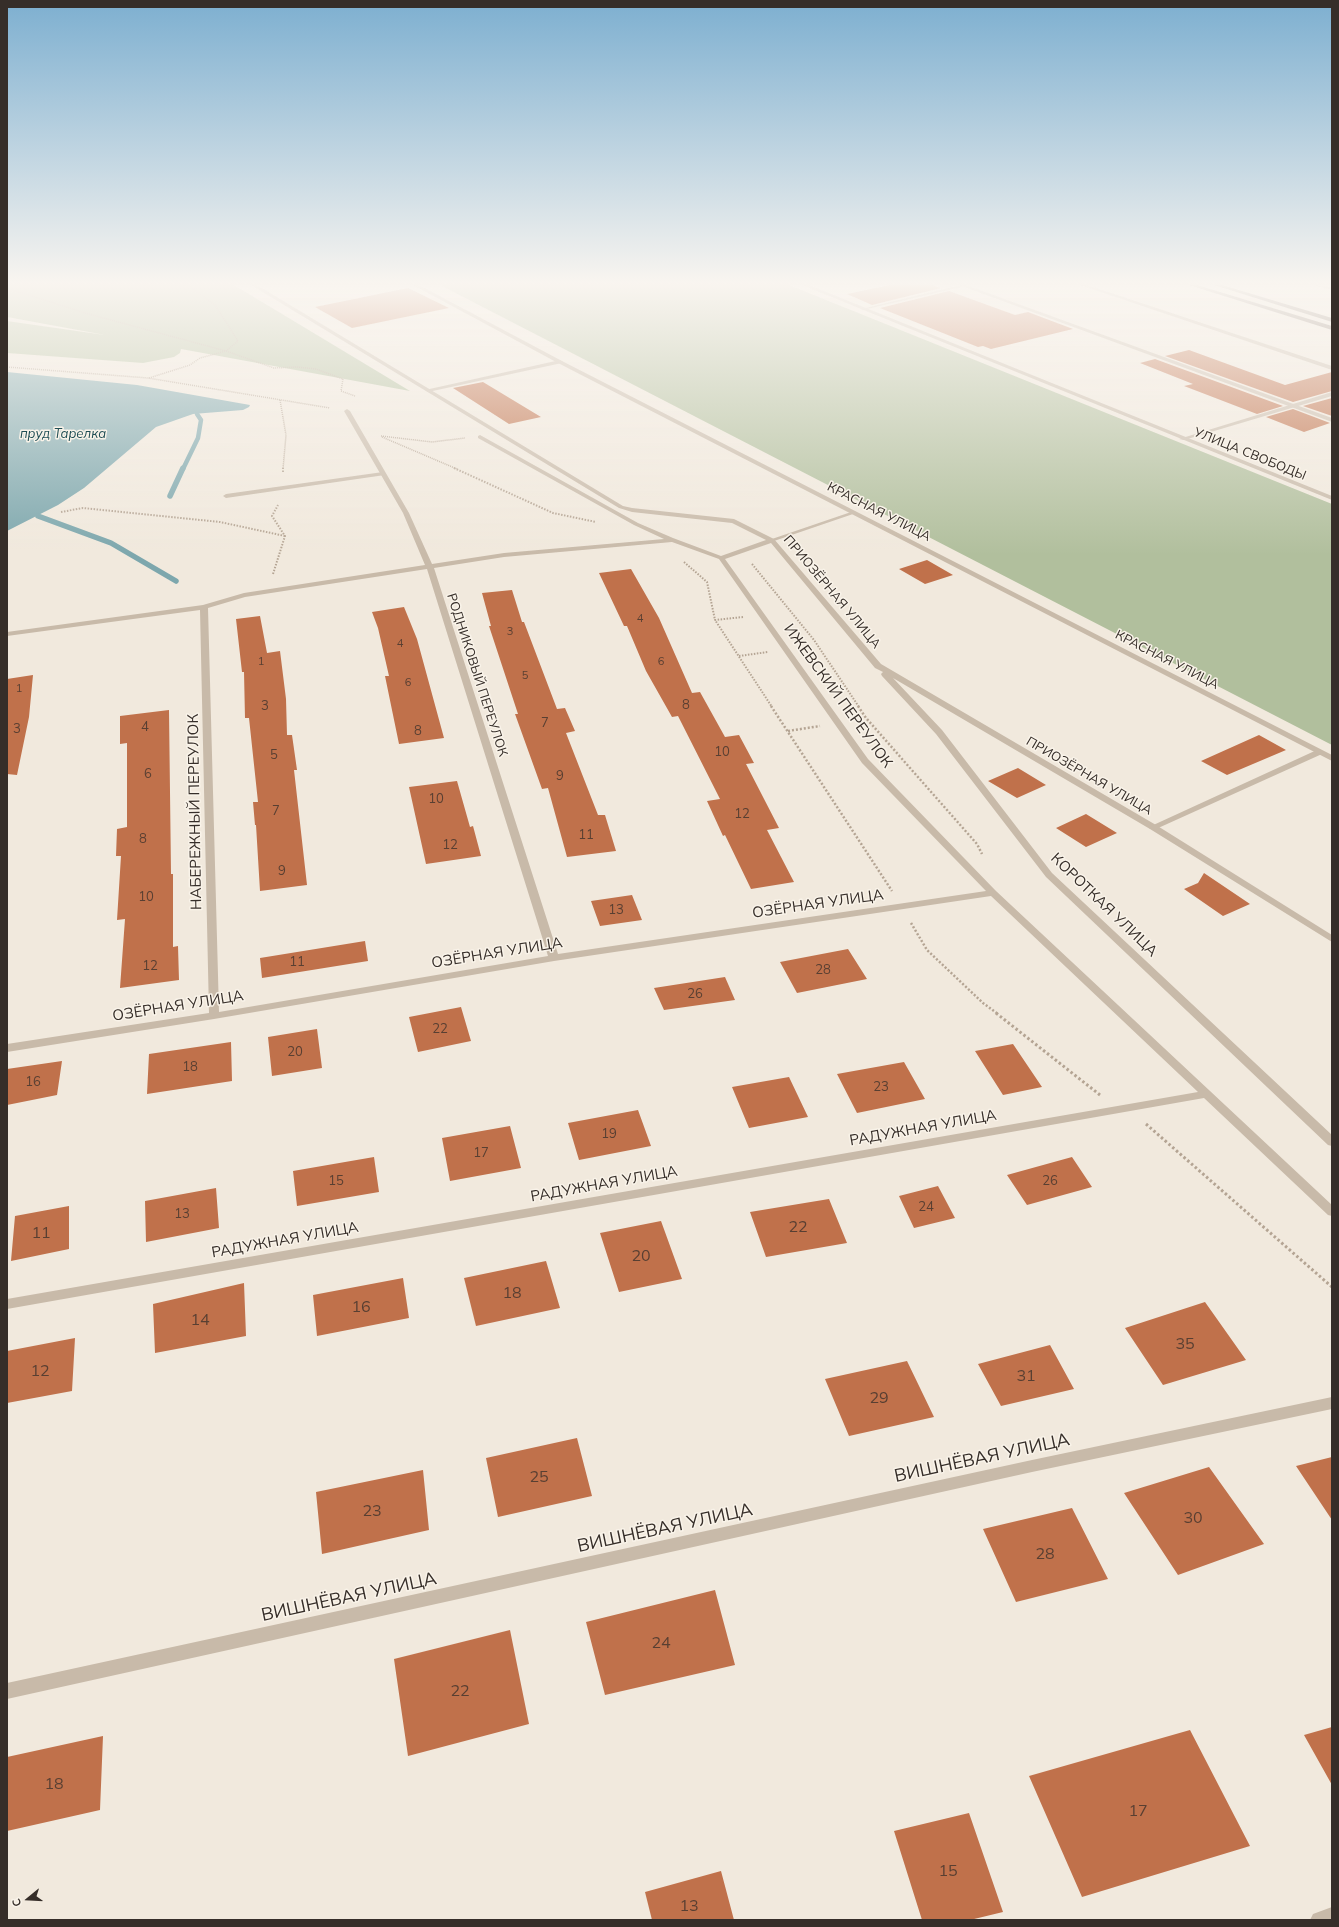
<!DOCTYPE html>
<meta charset="utf-8">
<style>
body{margin:0}
#map{position:relative;width:1339px;height:1927px;overflow:hidden;background:#f1e9dd;font-family:Mulish,sans-serif}
canvas{display:block}
.frame{position:absolute;inset:0;border:8px solid #362e29;pointer-events:none}
.north{position:absolute;left:8px;top:1879px;width:40px;height:40px;-webkit-text-stroke:3px #f9f3e9;paint-order:stroke;rotate:252deg;font-size:11px;font-weight:700;line-height:16px;text-align:center;color:#362e29}
.north::after{content:'';display:block;margin:auto;width:14px;height:18px;background:#362e29;clip-path:polygon(50% 0,100% 100%,50% 72%,0 100%)}
</style>
<div id="map">
<canvas width="1339" height="1927"></canvas>
<div class="frame"></div>
<div class="north">С</div>
</div>
<script>
const context = document.querySelector('canvas').getContext('2d');
context.lineJoin = 'round';
function paint(path, color) {
  context.fillStyle = color;
  context.fill(path, 'evenodd');
}
function toPath(rows) {
  const path = new Path2D();
  for (const r of rows) {
    path.moveTo(r[0], r[1]);
    for (let i = 2; i < r.length; i += 2) path.lineTo(r[i], r[i + 1]);
  }
  return path;
}
function trace(path, color, width, dash) {
  context.strokeStyle = color;
  context.lineWidth = width;
  context.lineCap = dash ? 'butt' : 'round';
  context.setLineDash(dash || []);
  context.stroke(path);
}
function drawText(font, color, halo, rows, align = 'center') {
  context.font = font + ' Mulish,sans-serif';
  context.lineWidth = 3;
  context.setLineDash([]);
  context.textBaseline = 'middle';
  context.strokeStyle = halo;
  context.fillStyle = color;
  for (const [text, x, y, turn = 0] of rows) {
    context.save();
    context.translate(x, y);
    context.rotate((+turn || 0) * Math.PI / 180);
    context.textAlign = isNaN(turn) ? turn : align;
    if (halo) context.strokeText(text, 0, 0);
    context.fillText(text, 0, 0);
    context.restore();
  }
}
const green = toPath([
 [7,285,234,285,410,391,181,349,180,353,174,357,143,363,7,353,7,321,105,335,7,317],
 [440,285,789,285,1332,504,1332,745]
]);
const water = toPath([
 [7,372,137,385,250,405,249,407,243,410,193,414,156,427,84,488,58,505,7,531]
]);
const streamFar1 = toPath([
 [183,469,198,438,201,420,197,414]
]);
const stream = toPath([
 [170,496,183,468],
 [38,516,111,543,176,581]
]);
const building = toPath([
 [890,285,932,285,941,288,872,305,847,294],
 [408,288,449,308,352,328,315,307],
 [949,291,1015,315,1028,312,1073,329,991,349,983,346,978,347,880,308],
 [1189,350,1285,385,1332,372,1332,391,1293,402,1165,356],
 [1155,359,1283,406,1257,414,1184,386,1193,384,1140,363],
 [483,382,541,417,509,424,453,388],
 [1332,398,1332,416,1303,406],
 [1293,409,1330,423,1304,432,1266,417],
 [927,560,953,575,925,584,899,569],
 [631,569,659,618,692,693,700,692,725,737,739,735,754,763,746,764,779,828,767,830,794,882,751,889,725,835,723,836,707,801,720,799,678,716,672,717,646,671,627,626,624,626,599,573],
 [512,590,522,622,524,622,557,709,565,708,575,731,566,733,598,815,605,815,616,851,567,857,548,788,542,789,515,714,518,714,489,626,491,626,482,593],
 [404,607,417,639,444,738,399,744,385,676,389,676,378,628,372,612],
 [260,616,267,653,280,651,286,699,287,735,292,735,297,770,294,770,307,885,260,891,256,825,255,825,253,802,258,802,249,718,245,718,244,672,242,672,236,619],
 [33,675,29,717,17,775,7,774,7,679],
 [169,710,171,874,173,874,173,947,178,946,179,980,120,988,125,919,117,920,121,856,116,856,117,829,127,827,127,743,120,744,120,716],
 [1259,735,1286,750,1227,775,1201,761],
 [1018,768,1046,785,1017,798,988,781],
 [457,781,470,827,473,826,481,856,426,864,409,787],
 [1086,814,1117,833,1086,847,1056,828],
 [1204,873,1250,904,1223,916,1184,889,1198,883],
 [632,895,642,920,600,926,591,901],
 [365,941,368,961,262,978,260,958],
 [848,949,867,979,797,993,780,962],
 [725,977,735,1000,664,1010,654,988],
 [461,1007,471,1041,418,1052,409,1017],
 [317,1029,322,1068,272,1076,268,1037],
 [231,1042,232,1081,147,1094,149,1054],
 [1013,1044,1042,1087,1003,1095,975,1051],
 [62,1061,57,1095,7,1105,7,1069],
 [904,1062,925,1099,857,1113,837,1074],
 [789,1077,808,1117,749,1128,732,1087],
 [638,1110,651,1146,579,1160,568,1123],
 [510,1126,521,1168,450,1181,442,1138],
 [374,1157,379,1192,297,1206,293,1171],
 [1072,1157,1092,1187,1027,1205,1007,1175],
 [938,1186,955,1218,914,1228,899,1196],
 [216,1188,219,1228,146,1242,145,1201],
 [829,1199,847,1243,766,1257,750,1212],
 [69,1206,69,1249,11,1261,15,1216],
 [661,1221,682,1279,619,1292,600,1233],
 [546,1261,560,1308,476,1326,464,1278],
 [403,1278,409,1318,317,1336,313,1295],
 [244,1283,246,1336,155,1353,153,1304],
 [1205,1302,1246,1360,1163,1385,1125,1328],
 [75,1338,72,1391,7,1403,7,1351],
 [1050,1345,1074,1389,1001,1406,978,1364],
 [907,1361,934,1417,849,1436,825,1379],
 [577,1438,592,1496,498,1517,486,1458],
 [1332,1457,1332,1520,1296,1466],
 [1209,1467,1264,1544,1178,1575,1124,1493],
 [423,1470,429,1530,322,1554,316,1492],
 [1072,1508,1108,1579,1016,1602,983,1529],
 [715,1590,735,1665,605,1695,586,1622],
 [510,1630,529,1724,408,1756,394,1659],
 [1332,1727,1332,1785,1304,1735],
 [1190,1730,1250,1846,1082,1897,1029,1776],
 [103,1736,100,1810,7,1831,7,1757],
 [969,1813,1003,1912,970,1920,922,1920,894,1831],
 [721,1871,734,1920,652,1920,645,1892]
]);
const pathFar3 = toPath([
 [7,288,85,313,226,351,274,368,297,367,316,369,343,379,341,391,355,396],
 [7,367,148,378,330,408],
 [149,378,190,365,200,358,226,351,238,341,215,305,188,285],
 [280,400,286,435,283,469],
 [381,436,432,442,465,438],
 [382,437,457,469]
]);
const pathFar2 = toPath([
 [454,468,553,513,596,522],
 [283,472,283,468],
 [61,512,83,508,220,522,285,536],
 [684,562,707,582,715,620],
 [752,564,814,640,859,707],
 [273,574,285,536,272,516,278,505],
 [743,617,715,620,772,707],
 [739,656,768,652]
]);
const pathFar1 = toPath([
 [771,706,892,891],
 [858,706,866,718,977,844,982,854],
 [788,731,820,726],
 [911,923,927,950,983,1003,998,1014]
]);
const path = toPath([
 [996,1013,1100,1095],
 [1146,1124,1332,1287]
]);
const lane = toPath([
 [961,285,970,285,863,310,861,309,961,285],
 [1316,285,1332,287,1332,290,1316,286,1316,285],
 [560,360,563,362,562,363,428,392,425,390,560,360],
 [1332,392,1332,396,1184,440,1179,439,1332,392],
 [383,472,385,473,385,475,226,498,223,496,226,494,383,472],
 [851,512,856,513,774,541,769,540,851,512],
 [1319,749,1323,752,1322,754,1156,829,1150,829,1149,827,1319,749]
]);
const street = toPath([
 [251,285,257,285,623,506,632,508,734,519,774,539,881,664,1156,825,1332,935,1332,942,1150,829,893,678,942,730,1052,873,1332,1135,1332,1146,1328,1145,1046,877,936,734,882,676,881,674,883,672,875,668,771,543,725,559,868,759,996,891,1332,1205,1332,1216,1328,1215,1204,1098,7,1309,7,1299,1198,1092,991,896,554,961,214,1019,7,1052,7,1044,209,1013,200,610,7,636,7,632,203,605,244,593,425,565,403,513,344,411,347,409,350,411,409,513,432,564,504,553,664,539,634,525,478,438,478,436,480,435,638,523,673,538,721,556,766,540,732,523,632,512,619,508,251,285],
 [672,542,719,559,862,763,986,891,558,954,434,568,504,557,672,542],
 [427,569,548,956,219,1012,208,608,245,597,427,569],
 [413,285,419,285,562,361,1332,755,1332,761,558,363,413,285],
 [802,285,809,285,1332,496,1332,500,802,285],
 [959,285,966,285,1332,418,1332,422,959,285],
 [1080,285,1087,285,1332,366,1332,370,1080,285],
 [1332,1397,1332,1409,1032,1472,7,1699,7,1683,1032,1460,1332,1397],
 [1332,1907,1332,1920,1310,1920,1313,1914,1332,1907]
]);
const primary = toPath([
 [1189,285,1197,285,1332,326,1332,330,1189,285],
 [1214,285,1222,285,1332,318,1332,322,1214,285]
]);
const farNumbernames = [
 ["4",640,619],
 ["3",510,632],
 ["4",400,644],
 ["1",261,662],
 ["6",661,662],
 ["5",525,676],
 ["6",408,683],
 ["1",19,689]
];
const farWaternames = [
 ["пруд Тарелка",63,434]
];
const farStreetnames = [
 ["УЛИЦА СВОБОДЫ",1250,454,22],
 ["КРАСНАЯ УЛИЦА",879,512,27],
 ["ПРИОЗЁРНАЯ УЛИЦА",832,592,50],
 ["КРАСНАЯ УЛИЦА",1167,660,27],
 ["РОДНИКОВЫЙ ПЕРЕУЛОК",477,675,72],
 ["ПРИОЗЁРНАЯ УЛИЦА",1089,776,30]
];
const numberNames = [
 ["8",686,705],
 ["3",265,706],
 ["7",545,723],
 ["4",145,727],
 ["3",17,729],
 ["8",418,731],
 ["10",722,752],
 ["5",274,755],
 ["6",148,774],
 ["9",560,776],
 ["10",436,799],
 ["7",276,811],
 ["12",742,814],
 ["11",586,835],
 ["8",143,839],
 ["12",450,845],
 ["9",282,871],
 ["10",146,897],
 ["13",616,910],
 ["11",297,962],
 ["12",150,966],
 ["28",823,970],
 ["26",695,994],
 ["22",440,1029],
 ["20",295,1052],
 ["18",190,1067],
 ["16",33,1082],
 ["23",881,1087],
 ["19",609,1134],
 ["17",481,1153],
 ["15",336,1181],
 ["26",1050,1181],
 ["24",926,1207],
 ["13",182,1214]
];
const streetNames = [
 ["ИЖЕВСКИЙ ПЕРЕУЛОК",838,696,54],
 ["НАБЕРЕЖНЫЙ ПЕРЕУЛОК",195,812,-91],
 ["ОЗЁРНАЯ УЛИЦА",818,904,-8],
 ["КОРОТКАЯ УЛИЦА",1104,905,44],
 ["ОЗЁРНАЯ УЛИЦА",497,953,-9],
 ["ОЗЁРНАЯ УЛИЦА",178,1006,-9],
 ["РАДУЖНАЯ УЛИЦА",923,1128,-10],
 ["РАДУЖНАЯ УЛИЦА",604,1184,-10],
 ["РАДУЖНАЯ УЛИЦА",285,1240,-10]
];
const nearNumbernames = [
 ["22",798,1227],
 ["11",41,1233],
 ["20",641,1256],
 ["18",512,1293],
 ["16",361,1307],
 ["14",200,1320],
 ["35",1185,1344],
 ["12",40,1371],
 ["31",1026,1376],
 ["29",879,1398],
 ["25",539,1477],
 ["23",372,1511],
 ["30",1193,1518],
 ["28",1045,1554],
 ["24",661,1643],
 ["22",460,1691],
 ["18",54,1784],
 ["17",1138,1811],
 ["15",948,1871],
 ["13",689,1906]
];
const nearStreetnames = [
 ["ВИШНЁВАЯ УЛИЦА",982,1458,-12],
 ["ВИШНЁВАЯ УЛИЦА",665,1528,-12],
 ["ВИШНЁВАЯ УЛИЦА",349,1597,-12]
];
paint(green, '#b1bf9d');
paint(water, '#7da7ad');
trace(streamFar1, '#7da7ad', 4.5);
trace(stream, '#7da7ad', 5.5);
paint(building, '#c0714b');
trace(pathFar3, '#b4a493', 1.5, [1, 1]);
trace(pathFar2, '#b4a493', 2, [1.5, 1.5]);
trace(pathFar1, '#b4a493', 2.5, [2, 2]);
trace(path, '#b4a493', 3, [2.5, 2.5]);
paint(lane, '#c8baa9');
paint(street, '#c8baa9');
paint(primary, '#77665a');
const sky = context.createLinearGradient(0, 0, 0, 555);
sky.addColorStop(0, '#7dafd0');
sky.addColorStop(0.51, '#f9f5f0');
sky.addColorStop(1, '#f9f5f000');
context.fillStyle = sky;
context.fillRect(0, 0, 1339, 555);
drawText('11px', '#583f32', null, farNumbernames);
drawText('italic 13px', '#204e55', '#f9f3e9', farWaternames);
drawText('13px', '#362e29', '#f9f3e9', farStreetnames);
drawText('13px', '#583f32', null, numberNames);
drawText('15px', '#362e29', '#f9f3e9', streetNames);
drawText('16px', '#583f32', null, nearNumbernames);
drawText('18px', '#362e29', '#f9f3e9', nearStreetnames);
</script>
